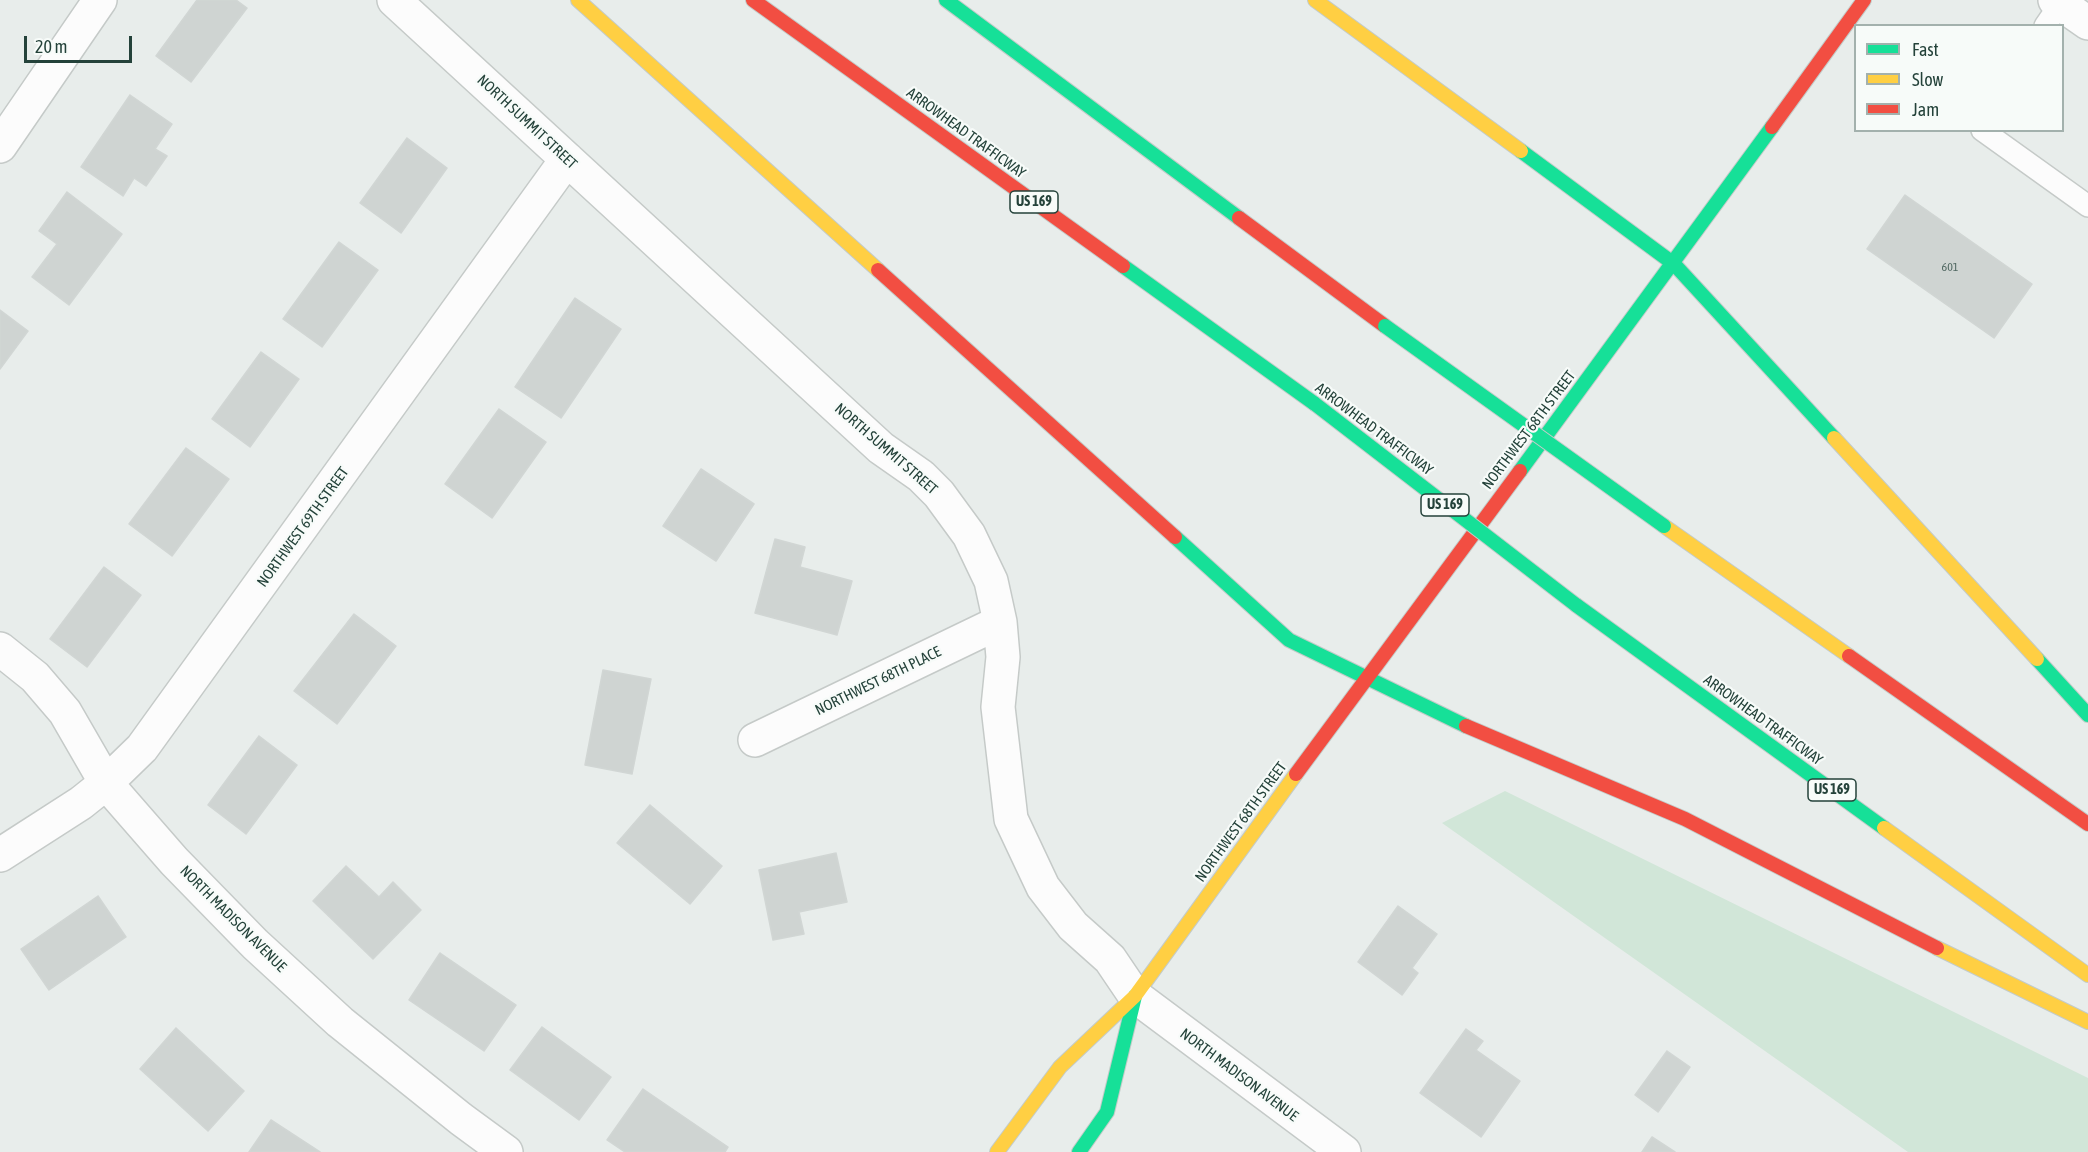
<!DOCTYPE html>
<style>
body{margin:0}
#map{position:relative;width:2088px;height:1152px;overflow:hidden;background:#e8edeb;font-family:"Asap Condensed",sans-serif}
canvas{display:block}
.legend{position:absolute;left:1854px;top:24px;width:210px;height:108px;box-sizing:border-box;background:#f7fbf9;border:2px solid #a3b1ad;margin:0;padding:8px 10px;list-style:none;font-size:18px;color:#24423a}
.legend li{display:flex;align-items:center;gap:12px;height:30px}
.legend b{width:30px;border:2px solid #a3b1ad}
.scale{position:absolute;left:24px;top:36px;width:108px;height:27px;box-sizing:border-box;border:3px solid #24423a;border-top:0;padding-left:8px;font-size:18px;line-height:21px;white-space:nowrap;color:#24423a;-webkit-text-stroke:4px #f7fbf9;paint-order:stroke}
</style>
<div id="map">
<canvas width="2088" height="1152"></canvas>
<ul class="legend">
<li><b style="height:8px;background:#16e098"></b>Fast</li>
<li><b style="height:8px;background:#ffcf43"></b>Slow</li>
<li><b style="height:8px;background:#f24e42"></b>Jam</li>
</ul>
<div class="scale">20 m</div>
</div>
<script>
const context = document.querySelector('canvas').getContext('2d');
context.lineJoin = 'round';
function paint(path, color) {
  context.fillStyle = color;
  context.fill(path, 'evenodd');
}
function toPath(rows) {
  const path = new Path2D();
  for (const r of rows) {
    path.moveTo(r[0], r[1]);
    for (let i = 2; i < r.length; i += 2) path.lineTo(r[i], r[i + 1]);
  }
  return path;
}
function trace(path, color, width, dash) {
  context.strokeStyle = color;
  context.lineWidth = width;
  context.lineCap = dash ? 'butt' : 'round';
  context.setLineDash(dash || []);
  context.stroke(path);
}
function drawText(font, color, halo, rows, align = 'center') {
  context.font = font + ' "Asap Condensed",sans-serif';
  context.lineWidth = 4.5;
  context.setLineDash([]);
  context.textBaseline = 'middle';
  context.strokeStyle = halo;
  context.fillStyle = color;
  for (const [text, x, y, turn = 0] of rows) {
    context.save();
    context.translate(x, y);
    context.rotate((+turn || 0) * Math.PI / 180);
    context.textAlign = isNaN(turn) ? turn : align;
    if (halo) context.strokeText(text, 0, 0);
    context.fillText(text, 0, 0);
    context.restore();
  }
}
const green = toPath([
 [1505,791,2088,1078,2088,1152,1908,1152,1442,823]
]);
const building = toPath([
 [197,0,236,0,247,8,191,82,156,56,197,0],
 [130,95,172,124,155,149,167,156,146,186,134,178,123,196,81,167,130,95],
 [407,138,447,168,401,233,360,203,407,138],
 [67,192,122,234,69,305,32,277,57,244,39,231,67,192],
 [1905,195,2032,284,1994,338,1867,249,1905,195],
 [339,242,378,270,322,347,283,319,339,242],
 [575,298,621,329,561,418,515,387,575,298],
 [0,310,28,331,0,369,0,310],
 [261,352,299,379,250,447,212,419,261,352],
 [499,409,546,442,492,518,445,484,499,409],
 [186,448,229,479,172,556,129,524,186,448],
 [701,469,754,504,716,561,663,526,701,469],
 [775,539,805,547,800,567,852,581,837,635,755,613,775,539],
 [104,567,141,595,87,667,50,639,104,567],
 [354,614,396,646,337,724,294,691,354,614],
 [603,670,651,679,632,774,585,765,603,670],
 [259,736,297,765,246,834,208,805,259,736],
 [650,805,722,866,690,904,617,843,650,805],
 [836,853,847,902,799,912,804,934,773,940,759,870,836,853],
 [346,866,379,897,393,882,421,910,373,959,313,901,346,866],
 [98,896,126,937,49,990,21,949,98,896],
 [1398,906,1437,934,1412,968,1418,973,1402,995,1358,962,1398,906],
 [440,953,516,1005,484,1051,409,1000,440,953],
 [542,1027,611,1077,579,1120,510,1070,542,1027],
 [176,1028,244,1091,208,1131,140,1069,176,1028],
 [1466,1029,1483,1041,1476,1050,1520,1081,1481,1137,1420,1093,1466,1029],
 [1667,1051,1690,1067,1658,1112,1635,1095,1667,1051],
 [643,1089,728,1147,725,1152,625,1152,607,1140,643,1089],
 [271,1120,320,1152,249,1152,271,1120],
 [1652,1137,1675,1152,1642,1152,1652,1137]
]);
const lane = toPath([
 [2045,26,2060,4],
 [1982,130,2088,206]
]);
const street = toPath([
 [394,0,881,448,921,476,939,494,969,535,991,581,1000,622,1003,657,998,707,1011,819,1043,887,1073,926,1110,959,1135,996,1344,1152],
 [2055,0,2088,23],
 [0,146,100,0],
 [0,649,35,677,65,712,106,783,174,861,255,944,340,1022,461,1119,506,1152],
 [755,740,1000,622],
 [0,855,81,803,106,783,142,748,567,159]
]);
const fast = toPath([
 [946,0,1239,218],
 [1521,151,1674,264,1834,438],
 [1123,266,1315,404],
 [1520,471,1772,127],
 [1175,537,1289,640,1466,726],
 [1576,605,1884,828],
 [2037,659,2088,715],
 [1079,1152,1107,1112,1135,996]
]);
const slow = toPath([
 [578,0,878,270],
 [1315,0,1521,151],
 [1834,438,2037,659],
 [1664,526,1849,656],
 [1884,828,2088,975],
 [1937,948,2088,1022],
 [997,1152,1060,1067,1135,996,1296,774]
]);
const jam = toPath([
 [753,0,1123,266],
 [1772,127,1864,0],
 [1239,218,1385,326],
 [878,270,1175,537],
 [1849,656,2088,824],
 [1466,726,1685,819,1937,948],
 [1296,774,1520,471]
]);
const fastBridge = toPath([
 [1385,326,1664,526],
 [1315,404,1576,605]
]);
const numberNames = [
 ["601",1950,267]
];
const shields = [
 [1034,202,48],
 [1445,505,48],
 [1832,790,48]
];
const shieldNames = [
 ["US 169",1034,202],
 ["US 169",1445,505],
 ["US 169",1832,790]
];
const streetNames = [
 ["NORTH SUMMIT STREET",527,122,43],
 ["ARROWHEAD TRAFFICWAY",966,133,36],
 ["ARROWHEAD TRAFFICWAY",1374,429,37],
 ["NORTHWEST 68TH STREET",1529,430,-53],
 ["NORTH SUMMIT STREET",886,449,41],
 ["NORTHWEST 69TH STREET",303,527,-54],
 ["NORTHWEST 68TH PLACE",878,681,-26],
 ["ARROWHEAD TRAFFICWAY",1763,720,36],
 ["NORTHWEST 68TH STREET",1241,822,-54],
 ["NORTH MADISON AVENUE",233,919,45],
 ["NORTH MADISON AVENUE",1239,1075,37]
];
paint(green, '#d1e6d8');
paint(building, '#cfd4d2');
trace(building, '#d1d6d4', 1.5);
trace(lane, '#c5cac8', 24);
trace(street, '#c5cac8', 36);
trace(fast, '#c3cbc8', 16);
trace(slow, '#c3cbc8', 16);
trace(jam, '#c3cbc8', 16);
trace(lane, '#fcfcfc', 21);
trace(street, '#fcfcfc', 33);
trace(fast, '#16e098', 14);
trace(slow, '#ffcf43', 14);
trace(jam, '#f24e42', 14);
trace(fastBridge, '#c3ccc9', 16, []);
trace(fastBridge, '#16e098', 14);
drawText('12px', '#506761', null, numberNames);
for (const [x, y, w] of shields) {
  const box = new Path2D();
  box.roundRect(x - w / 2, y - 11, w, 22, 4.5);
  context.fillStyle = '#f7fbf9';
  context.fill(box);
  trace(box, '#24423a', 1.5);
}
drawText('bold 14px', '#24423a', null, shieldNames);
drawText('15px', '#24423a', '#f7fbf9', streetNames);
</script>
